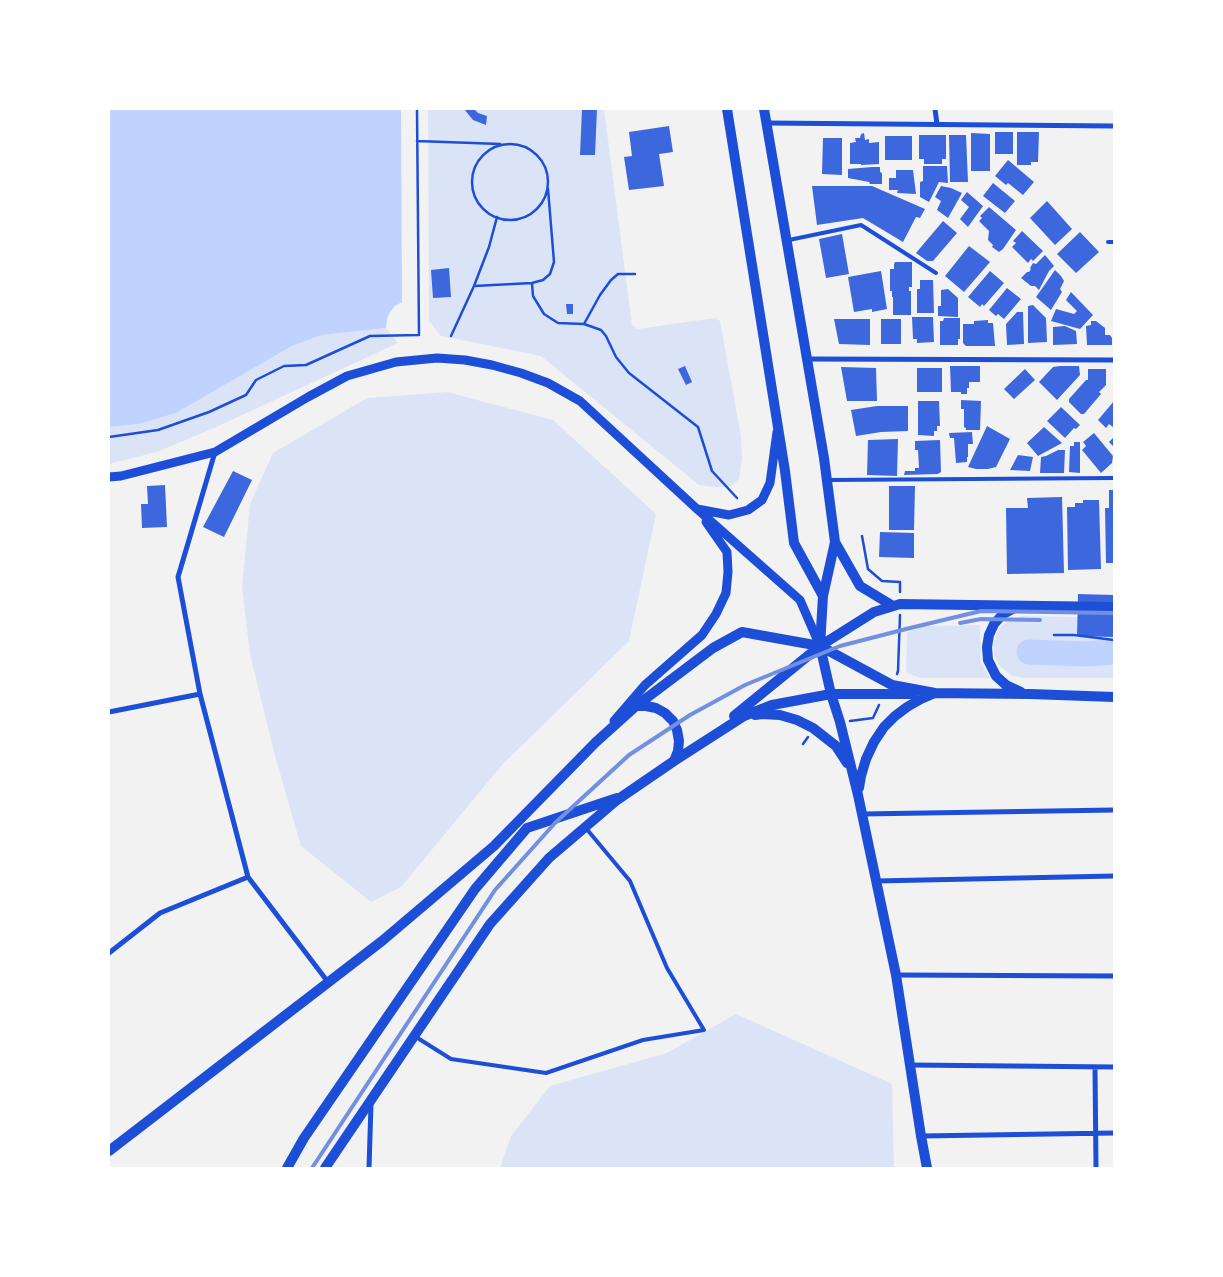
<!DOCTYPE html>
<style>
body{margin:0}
#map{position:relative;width:1223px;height:1277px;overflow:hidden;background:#f2f2f2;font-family:"DejaVu Sans",sans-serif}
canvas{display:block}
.frame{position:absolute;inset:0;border:110px solid #fff;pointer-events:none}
</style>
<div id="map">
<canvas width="1223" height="1277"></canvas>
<div class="frame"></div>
</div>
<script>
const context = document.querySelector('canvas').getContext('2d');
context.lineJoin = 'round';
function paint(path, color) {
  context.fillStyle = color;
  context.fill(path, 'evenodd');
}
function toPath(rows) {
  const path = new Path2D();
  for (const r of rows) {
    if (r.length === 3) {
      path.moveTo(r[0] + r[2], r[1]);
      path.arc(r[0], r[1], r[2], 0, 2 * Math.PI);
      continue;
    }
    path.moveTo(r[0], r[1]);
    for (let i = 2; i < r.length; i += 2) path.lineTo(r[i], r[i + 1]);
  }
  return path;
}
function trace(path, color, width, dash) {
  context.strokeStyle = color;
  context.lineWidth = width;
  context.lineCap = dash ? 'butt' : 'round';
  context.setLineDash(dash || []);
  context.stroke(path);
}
const green = toPath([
 [428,109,604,109,632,325,638,329,715,318,720,321,741,436,742,458,739,479,730,487,713,487,699,485,541,356,441,336,429,321],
 [386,328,398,343,214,428,157,452,109,464,109,427,139,424,176,413,292,346,322,335],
 [447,392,553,420,656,514,629,641,502,765,401,887,371,902,301,846,275,756,250,654,242,587,250,504,273,453,367,398],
 [1022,616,1114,618,1114,678,1024,678,1013,676,1007,672,999,665,995,657,993,646,996,635,1001,626,1010,620],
 [980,625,981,663,990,678,920,678,906,672,907,632,924,626],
 [736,1014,892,1084,894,1168,500,1168,511,1136,550,1086,667,1053]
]);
const water = toPath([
 [109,109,401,109,402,302,395,306,390,312,387,319,386,328,322,335,292,346,176,413,139,424,109,427]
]);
const river = toPath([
 [1029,652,1086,654,1114,652]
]);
const building = toPath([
 [464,109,474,109,478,113,487,116,486,125,473,120],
 [582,109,597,109,595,155,580,155],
 [669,126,673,152,659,154,664,186,629,190,624,157,632,156,629,132],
 [995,132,1013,132,1013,154,995,154],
 [1017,132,1039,132,1038,162,1031,162,1031,165,1017,165],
 [864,133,865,140,869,139,869,143,879,142,879,164,861,165,861,164,850,164,850,143,856,142,855,138,860,138,861,134],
 [971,133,990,134,990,171,971,171],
 [919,135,946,135,946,159,942,159,942,164,924,164,924,159,919,159],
 [949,135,966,135,968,182,950,182],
 [885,136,912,136,912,160,885,160],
 [823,138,842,138,842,175,822,174],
 [1008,160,1034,182,1023,195,1008,183,1006,185,995,176],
 [923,166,947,166,948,183,939,182,929,202,920,197,920,182,923,181],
 [872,167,880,167,880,172,882,173,882,184,870,184,869,182,848,178,848,169],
 [896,170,913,170,916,194,897,193,898,190,889,190,889,178,896,178],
 [993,183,1015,201,1005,213,983,196],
 [812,186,872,186,925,209,920,218,916,217,903,242,863,218,817,225],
 [941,186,951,188,962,193,948,218,937,210,941,201,935,197],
 [967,192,983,206,968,227,960,219,969,207,961,200],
 [1047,201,1072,229,1055,245,1030,218],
 [989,207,1016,230,1003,249,999,252,992,247,993,245,988,240,989,231,979,221,982,218,980,216],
 [943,221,957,233,933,261,927,261,916,253],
 [1022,231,1043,251,1033,261,1031,259,1028,263,1012,247,1016,243,1013,241],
 [1080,232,1099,252,1076,273,1057,254],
 [842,234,849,274,826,278,819,239],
 [969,246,990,262,964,292,945,276],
 [1045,255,1054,266,1049,271,1039,290,1035,286,1031,286,1021,278,1027,272,1029,272,1031,269,1030,268,1033,263,1036,264],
 [895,262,912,262,912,287,909,287,909,291,911,291,911,315,893,315,893,297,892,297,892,291,890,291,890,269,894,269,894,264],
 [449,268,451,297,433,298,431,270],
 [1055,270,1061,276,1064,281,1060,289,1062,292,1051,310,1036,297],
 [881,271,887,309,872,312,872,309,854,312,848,277],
 [990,271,1004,283,984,306,982,304,980,307,968,297],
 [920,280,933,280,934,313,917,313,917,289,920,289],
 [1007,288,1021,299,1004,319,998,314,996,316,989,310],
 [948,289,958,298,958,317,938,316,938,306,941,306,941,290],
 [1071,292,1093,315,1080,329,1051,321,1056,309,1074,314,1077,311,1066,300],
 [566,304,573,304,573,314,567,314],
 [1033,305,1046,318,1047,342,1028,343,1028,306],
 [1017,312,1023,312,1024,344,1007,345,1006,324],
 [912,317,933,317,934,342,917,343,917,339,913,339],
 [944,318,960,318,960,339,958,339,958,345,940,345,940,321,943,321],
 [834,319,870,319,870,345,839,344],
 [881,319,901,319,901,344,881,344],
 [988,320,988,323,993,323,995,346,966,346,963,343,963,324,974,324,974,321],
 [1091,321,1096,321,1105,328,1105,335,1110,335,1112,338,1112,345,1087,345,1086,326,1091,325],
 [1065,326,1076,331,1077,344,1053,345,1053,327],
 [685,366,692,382,686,385,678,369],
 [950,366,980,366,980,382,969,382,969,388,967,388,967,394,961,394,961,392,951,392],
 [1060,366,1079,366,1080,375,1057,400,1039,382,1053,367],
 [841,367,876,368,877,401,847,401],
 [917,368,942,368,942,392,917,392],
 [1025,369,1035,380,1014,399,1004,389],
 [1088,369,1106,369,1106,385,1099,392,1101,394,1084,414,1081,414,1069,402,1069,399,1086,380,1088,380],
 [961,400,981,401,980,430,966,430,966,428,964,427,964,409,961,409],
 [918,401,939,401,940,426,937,426,937,431,934,431,934,436,918,435],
 [1114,401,1114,425,1113,427,1109,424,1106,428,1098,420],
 [877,406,908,406,908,431,881,432,856,436,851,410],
 [1061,407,1080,425,1076,429,1074,428,1065,438,1047,421],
 [987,426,1010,439,996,467,988,469,976,469,968,467],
 [1044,427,1062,443,1038,456,1027,443],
 [972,432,973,444,968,444,968,457,967,457,967,462,956,463,954,438,950,438,949,433],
 [1094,433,1113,456,1112,463,1101,473,1082,450,1086,446,1083,442],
 [1114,437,1114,447,1109,442],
 [898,439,897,476,867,475,868,440],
 [940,440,941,472,938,474,904,475,905,471,915,471,915,468,919,468,918,450,915,450,915,441],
 [1074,442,1080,442,1080,473,1069,472,1070,446,1074,446],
 [1058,450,1065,450,1064,473,1040,473,1041,457,1046,456],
 [1018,455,1033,457,1030,471,1010,470],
 [233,471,252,480,224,537,203,527],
 [165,485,167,527,142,528,141,504,148,504,147,486],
 [889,486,915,486,914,530,889,530],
 [1109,490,1114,490,1114,563,1106,563,1105,508,1109,508],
 [1062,497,1064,573,1007,574,1006,508,1028,508,1027,498],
 [1083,500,1099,500,1101,569,1068,570,1067,507,1075,507,1075,503,1083,503],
 [880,532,914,533,914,558,879,557],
 [1078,594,1114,595,1114,637,1077,636]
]);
const path = toPath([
 [417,141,500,144],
 [510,182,38],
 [532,283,533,296,544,314,558,323,584,324,601,330,606,336,616,357,629,373,698,427,712,471,737,498],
 [474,286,532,283,543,280,550,274,554,262,548,189],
 [584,324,600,295,611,280,618,274,635,274],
 [451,336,474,286,489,247,497,217],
 [109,437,158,430,209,412,246,395,256,380,284,366,306,365,370,336,419,335,417,109],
 [862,536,868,569,882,581,900,582,900,592],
 [1054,635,1074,635,1114,640],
 [897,674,898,671,900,615],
 [850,721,873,718,879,705],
 [803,744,808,737]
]);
const service = toPath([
 [789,240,861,225,936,273],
 [1108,242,1114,242],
 [829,480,1114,478],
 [416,1037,451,1059,546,1073,643,1040,704,1030,667,968,630,881,585,827]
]);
const minor = toPath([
 [935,109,937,124],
 [766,123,1114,126],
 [807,359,1114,360],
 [215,452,178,577,200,694,248,877],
 [109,712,200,694],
 [862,814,1114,810],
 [876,881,1114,876],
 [109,953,160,913,248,877,328,982],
 [896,975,1114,976],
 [910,1065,1114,1067],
 [1095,1067,1096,1168],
 [921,1136,1114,1133],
 [369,1168,371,1104]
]);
const tertiary = toPath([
 [109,477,121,476,215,452,308,397,347,376,396,362,437,358,465,360,492,365,521,373,548,383,580,401,697,509,800,600,820,646],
 [697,509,729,515,748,510,762,500,770,483,777,432],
 [614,721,645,685,702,635,716,614,726,593,728,572,727,552,706,522]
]);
const secondary = toPath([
 [727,109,785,471,794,543,823,596],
 [764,109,824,458,835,542,823,596,820,646,831,694,840,722,858,795,896,975,921,1136,927,1168],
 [835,542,860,586,893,606],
 [1016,607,1003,614,994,624,989,635,987,647,988,660,996,676,1006,685,1021,692],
 [930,693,1030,694,1114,697],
 [636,706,646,706,656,708,665,713,673,721,677,730,679,741,678,751,674,761],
 [755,715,762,714,780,715,797,720,813,728,836,746,847,763],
 [734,716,820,646,874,612,900,604,1114,607],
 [859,788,861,776,866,759,874,742,884,727,895,716,907,707,921,699,935,693],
 [109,1151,382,941,494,846,596,742,636,706,713,648,742,632,820,646,892,685,935,693],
 [287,1168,304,1138,475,889,527,828,617,798],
 [325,1168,490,924,549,858,617,800,674,761,744,716,772,705,831,694,913,694]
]);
const rail = toPath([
 [960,623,981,619,1040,620],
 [312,1168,495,890,555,823,629,755,690,715,745,685,840,646,906,629,981,611,1114,613]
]);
paint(green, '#dbe4f7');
paint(water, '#bfd3fe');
trace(river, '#bfd3fe', 25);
paint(building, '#3d67dc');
trace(path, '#1d4ed8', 2.5);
trace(service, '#1d4ed8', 4);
trace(minor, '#1d4ed8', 5);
trace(tertiary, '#1d4ed8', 9);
trace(secondary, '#1d4ed8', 10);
trace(rail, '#7290e2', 4);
</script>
